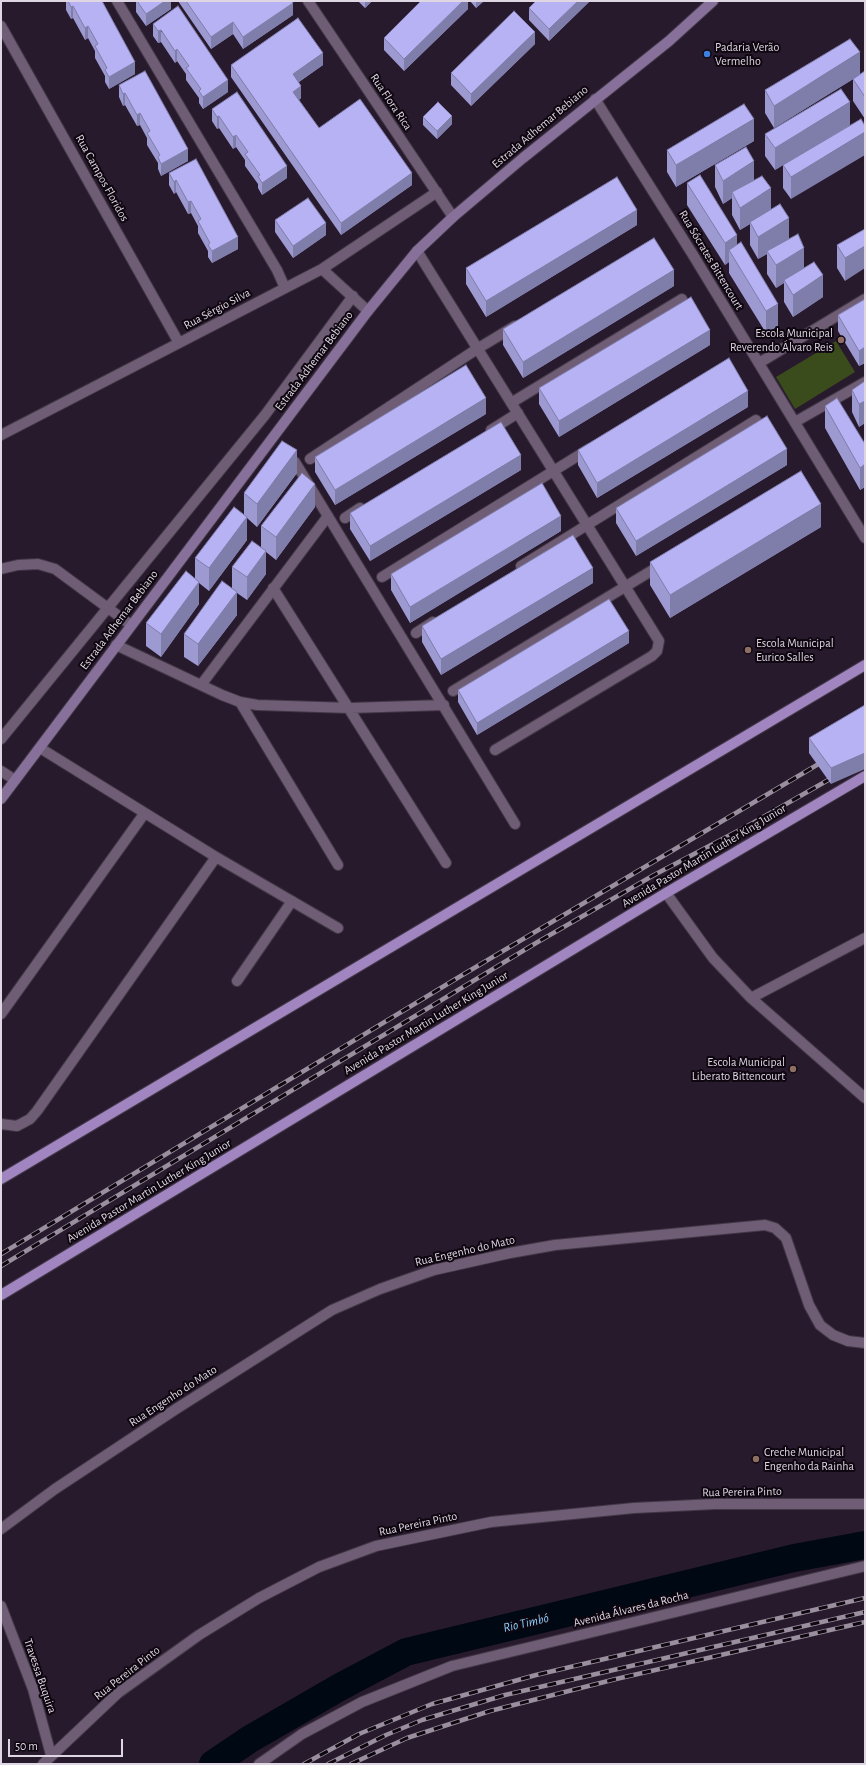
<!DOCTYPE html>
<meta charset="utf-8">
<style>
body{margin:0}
#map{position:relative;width:866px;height:1765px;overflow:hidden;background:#281a2d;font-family:"Alegreya Sans",sans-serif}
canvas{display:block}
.frame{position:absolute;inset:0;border:2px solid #dfd6e3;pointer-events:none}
.scale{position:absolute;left:8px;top:1739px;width:115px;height:18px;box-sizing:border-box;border:2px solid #dfd6e3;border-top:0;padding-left:5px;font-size:12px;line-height:14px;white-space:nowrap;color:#dfd6e3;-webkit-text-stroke:3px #0e0710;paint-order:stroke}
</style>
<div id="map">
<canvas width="866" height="1765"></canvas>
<div class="frame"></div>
<div class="scale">50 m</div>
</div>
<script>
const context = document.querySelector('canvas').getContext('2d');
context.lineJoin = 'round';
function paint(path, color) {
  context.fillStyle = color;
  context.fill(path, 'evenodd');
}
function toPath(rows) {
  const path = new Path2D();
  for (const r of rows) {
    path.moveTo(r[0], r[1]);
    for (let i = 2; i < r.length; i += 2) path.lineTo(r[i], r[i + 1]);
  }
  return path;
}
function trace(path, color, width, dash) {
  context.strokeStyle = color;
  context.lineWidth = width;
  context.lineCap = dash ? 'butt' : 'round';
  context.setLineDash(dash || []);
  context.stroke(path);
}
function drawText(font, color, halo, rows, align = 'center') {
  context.font = font + ' "Alegreya Sans",sans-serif';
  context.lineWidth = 4;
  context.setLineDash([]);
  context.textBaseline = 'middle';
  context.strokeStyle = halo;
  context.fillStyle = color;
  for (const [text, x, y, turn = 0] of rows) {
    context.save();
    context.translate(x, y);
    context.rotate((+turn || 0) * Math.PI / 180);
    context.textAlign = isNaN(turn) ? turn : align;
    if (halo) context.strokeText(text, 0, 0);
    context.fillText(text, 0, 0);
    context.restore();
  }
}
const green = toPath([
 [836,341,855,372,795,409,776,377]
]);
const river = toPath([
 [213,1764,250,1739,340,1687,406,1652,794,1558,865,1545]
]);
const street = toPath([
 [117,1,277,270,285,288],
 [308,1,453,217],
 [1,26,179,343],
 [595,99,693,255,865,538],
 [417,251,659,641,657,651,652,656,495,750],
 [322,269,368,311],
 [759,363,865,299],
 [511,403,682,299],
 [795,422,865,382],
 [491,430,518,413],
 [1,435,322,269,437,192],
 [310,459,477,349,515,326],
 [295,462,515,824],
 [345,518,360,508],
 [521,566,756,420],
 [1,569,18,565,38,564,55,569,131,625],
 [382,577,589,449],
 [273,588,446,863],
 [416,633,433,622],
 [116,645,222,695,240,702,257,705,350,708,444,705],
 [201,685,328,516],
 [453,691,661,565],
 [240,702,338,865],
 [1,739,265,415,353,296],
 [40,748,216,857,338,928],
 [1,771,15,780],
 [666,893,713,958,751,998,865,1098],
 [237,981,292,901],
 [751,998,865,938],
 [1,1014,144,814],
 [1,1124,17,1126,30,1119,37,1111,216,857],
 [1,1529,55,1489,176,1409,332,1310,380,1289,434,1270,510,1253,555,1245,765,1225,775,1228,786,1238,809,1305,820,1325,833,1335,848,1341,865,1343],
 [1,1606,33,1689,51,1755],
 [43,1764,118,1693,199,1635,259,1598,319,1567,376,1546,491,1522,634,1508,715,1504,865,1504],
 [259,1764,302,1734,362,1702,452,1666,865,1566]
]);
const secondary = toPath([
 [1,799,368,311,417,251,453,217,523,158,669,41,713,1]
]);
const primary = toPath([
 [1,1179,865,665],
 [1,1295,666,893,865,776]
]);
const rail = toPath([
 [1,1254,459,977,827,759],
 [1,1266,536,943,654,875,751,824,837,775],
 [304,1764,359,1734,432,1704,536,1675,865,1598],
 [328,1764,386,1735,422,1720,505,1695,865,1612],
 [351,1764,407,1738,490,1711,616,1679,865,1622]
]);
const wall = toPath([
 [66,1,102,1,135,74,109,89,105,82,105,76,95,58,95,51,88,38,85,40,73,18,71,19,66,10],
 [136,1,171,1,171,9,146,26,136,12],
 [178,1,292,1,293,15,243,49,233,34,211,49],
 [358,1,372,1,365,8],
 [468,1,468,9,404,71,384,50,384,38],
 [470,1,484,1,476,8],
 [590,1,549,41,529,20,529,8],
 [153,24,228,92,203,109,199,103,199,98,186,80,186,74,177,61,175,63,161,42,158,43,153,36],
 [535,44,471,106,451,85,451,73],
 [231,65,323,65,299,82,301,98,299,100,319,128,412,185,341,235,231,77],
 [865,71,865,119,853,101,853,79,774,128,765,113,765,90,860,74],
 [119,85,188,161,161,176,158,169,158,163,147,145,147,138,140,125,137,126,125,105,123,106,119,97],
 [212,109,287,178,262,195,258,188,258,184,245,166,245,160,236,147,233,149,219,128,217,129,212,121],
 [423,117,452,124,437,139,423,125],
 [850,125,791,199,783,188,783,165,775,170,765,156,765,134],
 [754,141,676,187,667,172,667,150],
 [715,165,754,181,789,239,804,268,823,297,793,317,784,302,784,283,776,288,767,274,767,254,758,259,750,245,750,224,740,230,732,215,732,198,723,204,715,187],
 [169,173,238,249,212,263,208,257,208,251,198,233,198,226,191,213,188,214,176,192,174,194,169,185],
 [687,183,737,245,778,326,766,333,729,273,729,262,725,265,687,205],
 [275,220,326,235,293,258,275,232],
 [637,225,486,317,466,284,466,268],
 [865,229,845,281,837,268,837,245],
 [674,286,523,378,503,345,503,329],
 [865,299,865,363,859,366,838,331,838,315],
 [710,345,559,437,539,404,539,388],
 [865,381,865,423,859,427,852,412,852,390],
 [825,406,865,444,865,487,860,490,825,428],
 [748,407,597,498,578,465,578,450],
 [486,414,335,505,315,472,315,457],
 [787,465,636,556,616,523,616,508],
 [521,470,370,561,350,529,350,513],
 [297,473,257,527,247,518,247,540,209,591,199,583,199,604,161,657,146,646,146,623,195,578,195,558,244,515,244,493],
 [315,507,276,560,266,552,266,574,247,600,237,593,237,615,198,666,184,657,184,634,232,588,232,567,261,548,261,526],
 [821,527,670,618,650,585,650,562],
 [561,531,410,623,391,590,391,574],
 [593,583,441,675,422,642,422,626],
 [629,643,477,735,458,702,458,690],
 [865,705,831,784,809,753,809,738]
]);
const shadedWall = toPath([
 [165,1,171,1,171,9,146,26,146,14],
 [365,1,372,1,365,8],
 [463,1,468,1,468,9,404,71,404,59],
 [476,1,484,1,476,8],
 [578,1,590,1,549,41,549,29],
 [293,3,293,15,243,49,243,37],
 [73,6,73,18,71,19,71,7],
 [233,22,233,34,211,49,211,37],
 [88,26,88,38,85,40,85,28],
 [161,30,161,42,158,43,158,31],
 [535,32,535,44,471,106,471,94],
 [177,49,177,61,175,63,175,51],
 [860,52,860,75,774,128,774,106],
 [323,53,323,65,293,86,293,74],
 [135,62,135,74,109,89,109,77],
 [228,80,228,92,203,109,203,97],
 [301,86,301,98,293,104,293,92],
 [125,93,125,105,123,106,123,94],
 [850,102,850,125,775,170,775,148],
 [140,113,140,125,137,126,137,115],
 [219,116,219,128,217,129,217,117],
 [452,116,452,124,437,139,437,131],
 [754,119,754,141,676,187,676,165],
 [865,132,865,155,791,199,791,177],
 [236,135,236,147,233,149,233,137],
 [188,149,188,161,161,176,161,164],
 [754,161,754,184,732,192,732,198,723,204,723,181],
 [287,166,287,178,262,195,262,183],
 [412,173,412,185,341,235,341,223],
 [176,180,176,192,174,194,174,182],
 [771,188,771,211,750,222,750,224,740,230,740,208],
 [191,201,191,213,188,214,188,202],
 [637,210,637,225,486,317,486,301],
 [789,218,789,240,767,251,767,254,758,259,758,237],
 [326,223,326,235,293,258,293,246],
 [737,235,737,257,729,250,729,262,725,265,725,243],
 [238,237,238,249,212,263,212,251],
 [865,246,865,268,845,281,845,258],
 [804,248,804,270,784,280,784,283,776,288,776,265],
 [674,270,674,286,523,378,523,362],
 [823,275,823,297,793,317,793,295],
 [778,304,778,326,766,333,766,311],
 [710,330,710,345,559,437,559,421],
 [865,347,865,363,859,366,859,351],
 [748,391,748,407,597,498,597,483],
 [486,398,486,414,335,505,335,490],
 [865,401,865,423,859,427,859,404],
 [787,449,787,465,636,556,636,541],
 [297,450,297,473,257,527,257,504],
 [521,455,521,470,370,561,370,546],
 [865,464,865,487,860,490,860,468],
 [315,484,315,507,276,560,276,537],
 [821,504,821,527,670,618,670,595],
 [561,516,561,531,410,623,410,607],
 [247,517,247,540,209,591,209,568],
 [266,551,266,574,247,600,247,577],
 [593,568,593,583,441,675,441,659],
 [199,582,199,604,161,657,161,634],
 [237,592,237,615,198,666,198,644],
 [629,631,629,643,477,735,477,723],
 [865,753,865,769,831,784,831,768]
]);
const building = toPath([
 [68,1,102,1,135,62,109,77,105,70,107,68,95,46,98,44,88,26,85,28,73,6,71,7,68,1],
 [137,1,165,1,146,14,137,1],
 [186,1,292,1,293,3,243,37,233,22,211,37,186,1],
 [421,1,463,1,404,59,384,38,421,1],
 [536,1,578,1,549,29,529,8,536,1],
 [178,6,228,80,203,97,199,91,201,89,186,68,189,66,177,49,175,51,161,30,158,31,153,24,178,6],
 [514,11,535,32,471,94,451,73,514,11],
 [298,18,323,53,293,74,301,86,293,92,319,128,360,99,412,173,341,223,231,65,298,18],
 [850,39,860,52,774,106,765,90,850,39],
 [145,71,188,149,161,164,158,157,160,155,147,133,150,131,140,113,137,115,125,93,123,94,119,85,145,71],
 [865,71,865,97,853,79,865,71],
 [841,89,850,102,775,148,765,134,841,89],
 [237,92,287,166,262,183,258,176,260,175,245,154,248,152,236,135,233,137,219,116,217,117,212,109,237,92],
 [438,102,452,116,437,131,423,117,438,102],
 [744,104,754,119,676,165,667,150,744,104],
 [861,119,865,126,865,132,791,177,783,165,861,119],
 [746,147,754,161,723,181,715,165,746,147],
 [196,159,238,237,212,251,208,245,210,243,198,221,201,219,191,201,188,202,176,180,174,182,169,173,196,159],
 [700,175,737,235,725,243,687,183,700,175],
 [762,176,771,188,740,208,732,192,762,176],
 [617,177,637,210,486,301,466,268,617,177],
 [308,198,326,223,293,246,275,220,308,198],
 [780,204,789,218,758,237,750,222,780,204],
 [865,229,865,246,845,258,837,245,865,229],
 [798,234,804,248,776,265,767,251,798,234],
 [654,238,674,270,523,362,503,329,654,238],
 [741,242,778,304,766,311,729,250,741,242],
 [814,262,823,275,793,295,784,280,814,262],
 [691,297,710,330,559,421,539,388,691,297],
 [865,299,865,347,859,351,838,315,865,299],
 [729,358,748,391,597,483,578,450,729,358],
 [466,365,486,398,335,490,315,457,466,365],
 [865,381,865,401,859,404,852,390,865,381],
 [837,398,865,444,865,464,860,468,825,406,837,398],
 [767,416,787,449,636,541,616,508,767,416],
 [501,422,521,455,370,546,350,513,501,422],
 [282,441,297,450,257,504,244,493,282,441],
 [801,471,821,504,670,595,650,562,801,471],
 [302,473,315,484,276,537,261,526,302,473],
 [542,483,561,516,410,607,391,574,542,483],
 [234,507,247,517,209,568,195,558,234,507],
 [573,535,593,568,441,659,422,626,573,535],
 [252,541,266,551,247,577,232,567,252,541],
 [186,571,199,582,161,634,146,623,186,571],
 [222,581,237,592,198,644,184,634,222,581],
 [609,599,629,631,477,723,458,690,609,599],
 [865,705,865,753,831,768,809,738,865,705]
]);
const markers = [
 [707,54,4,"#3f7fe0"],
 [841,340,4,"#8d6e63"],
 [748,650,4,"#8d6e63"],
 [793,1069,4,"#8d6e63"],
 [756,1459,4,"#8d6e63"]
];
const poiNames = [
 ["Padaria Verão",715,47],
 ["Vermelho",715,61],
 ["Escola Municipal",833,333,"right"],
 ["Reverendo Álvaro Reis",833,347,"right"],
 ["Escola Municipal",756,643],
 ["Eurico Salles",756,657],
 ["Escola Municipal",785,1062,"right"],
 ["Liberato Bittencourt",785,1076,"right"],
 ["Creche Municipal",764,1452],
 ["Engenho da Rainha",764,1466]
];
const streetNames = [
 ["Rua Flora Rica",391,102,56],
 ["Estrada Adhemar Bebiano",540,127,-40],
 ["Rua Campos Floridos",102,178,61],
 ["Rua Sócrates Bittencourt",711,260,59],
 ["Rua Sérgio Silva",217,309,-28],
 ["Estrada Adhemar Bebiano",314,361,-53],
 ["Estrada Adhemar Bebiano",119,620,-53],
 ["Avenida Pastor Martin Luther King Junior",704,856,-31],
 ["Avenida Pastor Martin Luther King Junior",426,1023,-31],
 ["Avenida Pastor Martin Luther King Junior",149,1191,-31],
 ["Rua Engenho do Mato",465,1251,-13],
 ["Rua Engenho do Mato",173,1396,-33],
 ["Rua Pereira Pinto",742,1492,-1],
 ["Rua Pereira Pinto",418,1524,-12],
 ["Avenida Álvares da Rocha",631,1609,-14],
 ["Rua Pereira Pinto",127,1673,-38],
 ["Travessa Buquira",40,1676,71]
];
const waterNames = [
 ["Rio Timbó",526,1623,-13]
];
paint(green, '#3b4c1c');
trace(river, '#000814', 28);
trace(street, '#423746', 12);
trace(secondary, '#423746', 12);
trace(primary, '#423746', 12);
trace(street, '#6e5d74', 10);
trace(secondary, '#87719b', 10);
trace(primary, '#a085c1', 10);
trace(rail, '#9a8f9e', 4.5);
trace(rail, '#0e0710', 3, [9]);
paint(wall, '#9d99d1');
paint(shadedWall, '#7f7daa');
paint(building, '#b6b2f3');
trace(building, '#7f7daa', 1);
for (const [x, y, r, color] of markers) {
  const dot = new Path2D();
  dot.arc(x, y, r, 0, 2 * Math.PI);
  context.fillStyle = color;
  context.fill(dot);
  trace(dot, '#0e0710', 1.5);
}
drawText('12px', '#dfd6e3', '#0e0710', poiNames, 'left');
drawText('12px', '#dfd6e3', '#0e0710', streetNames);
drawText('italic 13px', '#86cffe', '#0e0710', waterNames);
</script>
